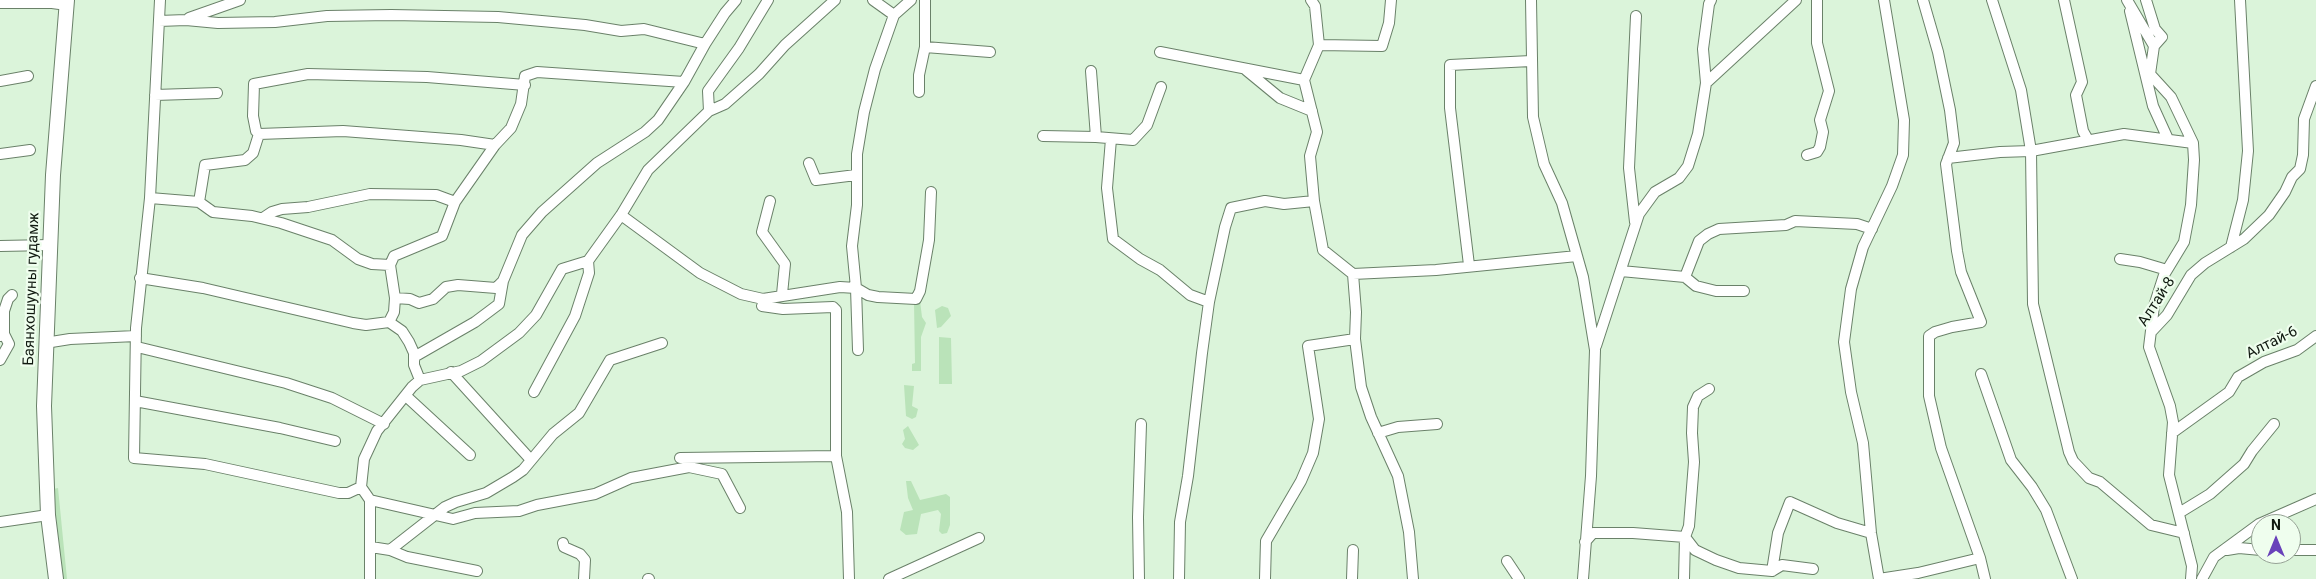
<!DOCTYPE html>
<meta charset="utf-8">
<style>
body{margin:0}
#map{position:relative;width:2316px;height:579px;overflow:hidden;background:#dbf4da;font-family:Roboto,sans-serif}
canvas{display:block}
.north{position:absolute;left:2251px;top:514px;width:50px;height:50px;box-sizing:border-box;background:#effeee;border:1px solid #96a295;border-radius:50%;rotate:0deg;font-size:14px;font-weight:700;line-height:20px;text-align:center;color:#101910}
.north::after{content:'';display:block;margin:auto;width:18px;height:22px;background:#6942ba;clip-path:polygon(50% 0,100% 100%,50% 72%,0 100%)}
</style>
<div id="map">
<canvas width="2316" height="579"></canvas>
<div class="north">N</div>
</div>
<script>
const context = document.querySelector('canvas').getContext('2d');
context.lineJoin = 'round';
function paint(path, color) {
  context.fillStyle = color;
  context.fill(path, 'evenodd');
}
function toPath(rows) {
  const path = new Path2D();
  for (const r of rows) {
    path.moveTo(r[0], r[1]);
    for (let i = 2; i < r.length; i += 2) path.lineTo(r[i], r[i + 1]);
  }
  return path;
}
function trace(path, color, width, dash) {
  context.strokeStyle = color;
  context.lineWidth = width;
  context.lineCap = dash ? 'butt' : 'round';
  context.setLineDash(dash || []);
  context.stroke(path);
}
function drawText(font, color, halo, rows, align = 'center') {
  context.font = font + ' Roboto,sans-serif';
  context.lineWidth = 4.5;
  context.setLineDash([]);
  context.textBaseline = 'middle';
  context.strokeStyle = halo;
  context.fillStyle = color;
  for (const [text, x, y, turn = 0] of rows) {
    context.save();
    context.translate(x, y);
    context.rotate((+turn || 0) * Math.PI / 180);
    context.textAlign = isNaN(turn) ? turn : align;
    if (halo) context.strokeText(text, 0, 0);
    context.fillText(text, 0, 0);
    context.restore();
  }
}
const green = toPath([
 [920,301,922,317,926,323,921,337,921,371,912,371,912,364,915,363,914,302],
 [942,306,948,308,951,316,941,327,937,328,935,310],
 [939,337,951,338,952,384,939,384],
 [904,385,914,386,912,406,918,409,916,417,912,419,906,416],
 [908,426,919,445,913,450,905,448,902,444,905,439,903,430],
 [906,481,911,481,920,500,946,494,950,497,950,525,947,533,942,534,939,531,941,514,938,510,921,514,917,534,906,535,900,530,904,512,913,510,908,498],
 [58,488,67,579,63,579,53,489]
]);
const minor = toPath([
 [160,0,150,198,136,328,134,458,205,464,339,493,348,493,361,487],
 [873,0,894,15],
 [911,0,894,15,875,69,864,112,857,154,857,205,852,246,856,288,868,295,878,297,916,299,920,291,929,240,931,192],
 [925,0,925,47,990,52],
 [1311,0,1315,6,1319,45,1304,80,1317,132,1310,156,1314,201,1323,250,1353,274,1436,270,1577,256],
 [1531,0,1533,117,1544,164,1562,203,1583,277,1595,350,1591,476,1583,579],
 [1923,0,1938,52,1950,110,1954,143,1946,164,1957,251,1961,272,1981,322,1952,327,1935,332,1929,336,1929,396,1941,448,1980,558,1985,579],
 [1992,0,2021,90,2031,151,2033,304,2069,452,2073,461,2089,478,2100,482,2151,525,2184,533],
 [2064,0,2082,82,2076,95,2083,131,2088,140],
 [2127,0,2154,46,2150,74,2171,97,2193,143,2194,160,2191,205,2184,242,2164,275,2154,306,2149,347,2170,406,2173,422,2169,475,2192,566,2191,579],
 [2146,0,2155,29,2162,37,2154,46],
 [0,3,52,3,67,5],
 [2130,11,2153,106,2168,139],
 [189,18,240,0],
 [159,21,186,20,218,23,275,22,327,16,391,15,498,17,585,25,621,31,644,29,705,44],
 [1319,45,1382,46,1389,23,1391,0],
 [1160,52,1304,80],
 [1246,70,1280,98,1312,111],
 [1091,71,1096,137,1133,140,1147,125,1161,87],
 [0,81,28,76],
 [1706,83,1796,0],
 [919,92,919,75,925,47],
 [155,95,217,93],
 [709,111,725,104,759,74,785,45,835,0],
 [259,134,343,131,461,140,495,145],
 [1043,136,1096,137],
 [1111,139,1107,188,1113,239,1140,259,1160,270,1190,295,1209,302],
 [0,154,30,150],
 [1807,155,1817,152,1820,147,1823,132,1820,120,1829,91,1817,43,1817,0],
 [1948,158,2000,152,2031,151,2124,134,2193,143],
 [809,163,816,180,856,175],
 [150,198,199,202,213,212,252,216,281,223,332,240,358,259,372,264,390,265],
 [770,201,762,232,785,264,782,294],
 [199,202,205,165,245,160,253,153,259,134,256,131,253,116,254,84,308,74,427,77,525,85],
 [621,215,700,273,741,294,763,299,840,287,856,288,858,350],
 [263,218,272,212,282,209,308,207,370,194,436,195,455,202],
 [1635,222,1629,168,1636,16],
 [0,246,50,245],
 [2231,247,2243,200,2248,151,2240,0],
 [2120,259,2140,262,2167,270],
 [1469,265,1450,108,1450,65,1531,61],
 [1621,271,1685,277,1699,241,1708,234,1719,229,1786,225,1795,221,1857,224,1872,229],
 [1353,274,1356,312,1355,339,1361,387,1371,417,1398,476,1409,532,1413,579],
 [1685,277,1696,286,1716,291,1744,291],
 [140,278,203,288,353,323,366,325,389,322,394,312,395,298,390,265,394,256,442,236,455,202,495,145,511,128,521,104,525,76,537,72,684,82,705,44,725,13,736,0],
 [395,298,410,299,419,303,433,299,446,287,458,285,496,288,503,281,522,235,542,212,597,163,645,132,658,120,684,82],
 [762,306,783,309,833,307,836,310,836,456,847,512,849,579],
 [389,322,402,331,409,342,414,353,414,365,420,380],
 [2152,331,2167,315,2191,275,2205,263,2244,239,2269,215,2285,192,2292,177,2300,169,2303,155,2304,119,2316,86],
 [0,336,4,334,4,311,8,299,12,295],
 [45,343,70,339,136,336],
 [1596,346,1639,214,1655,192,1679,178,1688,166,1698,134,1706,83,1703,49,1709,4,1711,0],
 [137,347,286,383,332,398,384,424],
 [414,357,475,322,499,304,503,281],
 [0,360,9,344,4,334],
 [451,372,531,460],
 [1981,374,2011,460,2032,487,2046,510,2072,579],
 [534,392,575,316,589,273,588,261],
 [406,396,470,455],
 [135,401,280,428,335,441],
 [1378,433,1398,427,1437,424],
 [2172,433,2229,392,2238,377,2264,362,2297,350,2316,336],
 [680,458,836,456],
 [370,500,453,519,475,513,519,511,537,505,595,494,631,478,689,467,722,474,740,508],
 [2179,513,2210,494,2244,464,2252,451,2274,424],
 [0,522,48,515],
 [1585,542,1593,533,1633,533,1685,537,1695,550,1716,560,1739,568,1772,571,1778,533,1790,502,1837,523,1871,533],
 [563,543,564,547,580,554,585,560,584,579],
 [371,547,390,550,445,507,456,502,486,493,513,477,523,470,553,434,579,413,610,360,662,343],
 [390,550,407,557,477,571],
 [2227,550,2239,548,2261,550],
 [2291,550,2316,550],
 [1507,561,1519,579],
 [1772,571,1782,565,1813,569],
 [370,579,370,500,361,487,364,459,377,431,412,387,420,380,461,371,481,361,519,333,536,315,562,269,588,261,621,215,648,170,709,111,708,91,739,48,768,0],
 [648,579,649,579],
 [889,579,979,538],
 [1139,579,1138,517,1141,424],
 [1179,579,1180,522,1188,476,1202,353,1209,302,1225,227,1231,208,1265,201,1284,204,1314,201],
 [1265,579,1266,541,1301,481,1313,453,1319,419,1308,346,1355,339],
 [1352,579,1353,550],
 [1684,579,1685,537,1689,526,1694,462,1692,433,1693,407,1698,396,1709,389],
 [1879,579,1871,533,1863,443,1851,392,1844,342,1851,289,1863,247,1892,186,1903,155,1904,120,1884,0],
 [1879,579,1918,573,1980,558],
 [2202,579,2214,557,2259,524,2316,499]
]);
const major = toPath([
 [56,579,48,515,44,406,53,175,67,0]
]);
const streetNames = [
 ["Баянхошууны гудамж",32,289,-88],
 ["Алтай-8",2157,302,-57],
 ["Алтай-6",2272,343,-26]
];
paint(green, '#bae3b9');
trace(minor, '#6a8169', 12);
trace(major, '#6a8169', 16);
trace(minor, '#fff', 10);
trace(major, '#fff', 14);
drawText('15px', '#101910', '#effeee', streetNames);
</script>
